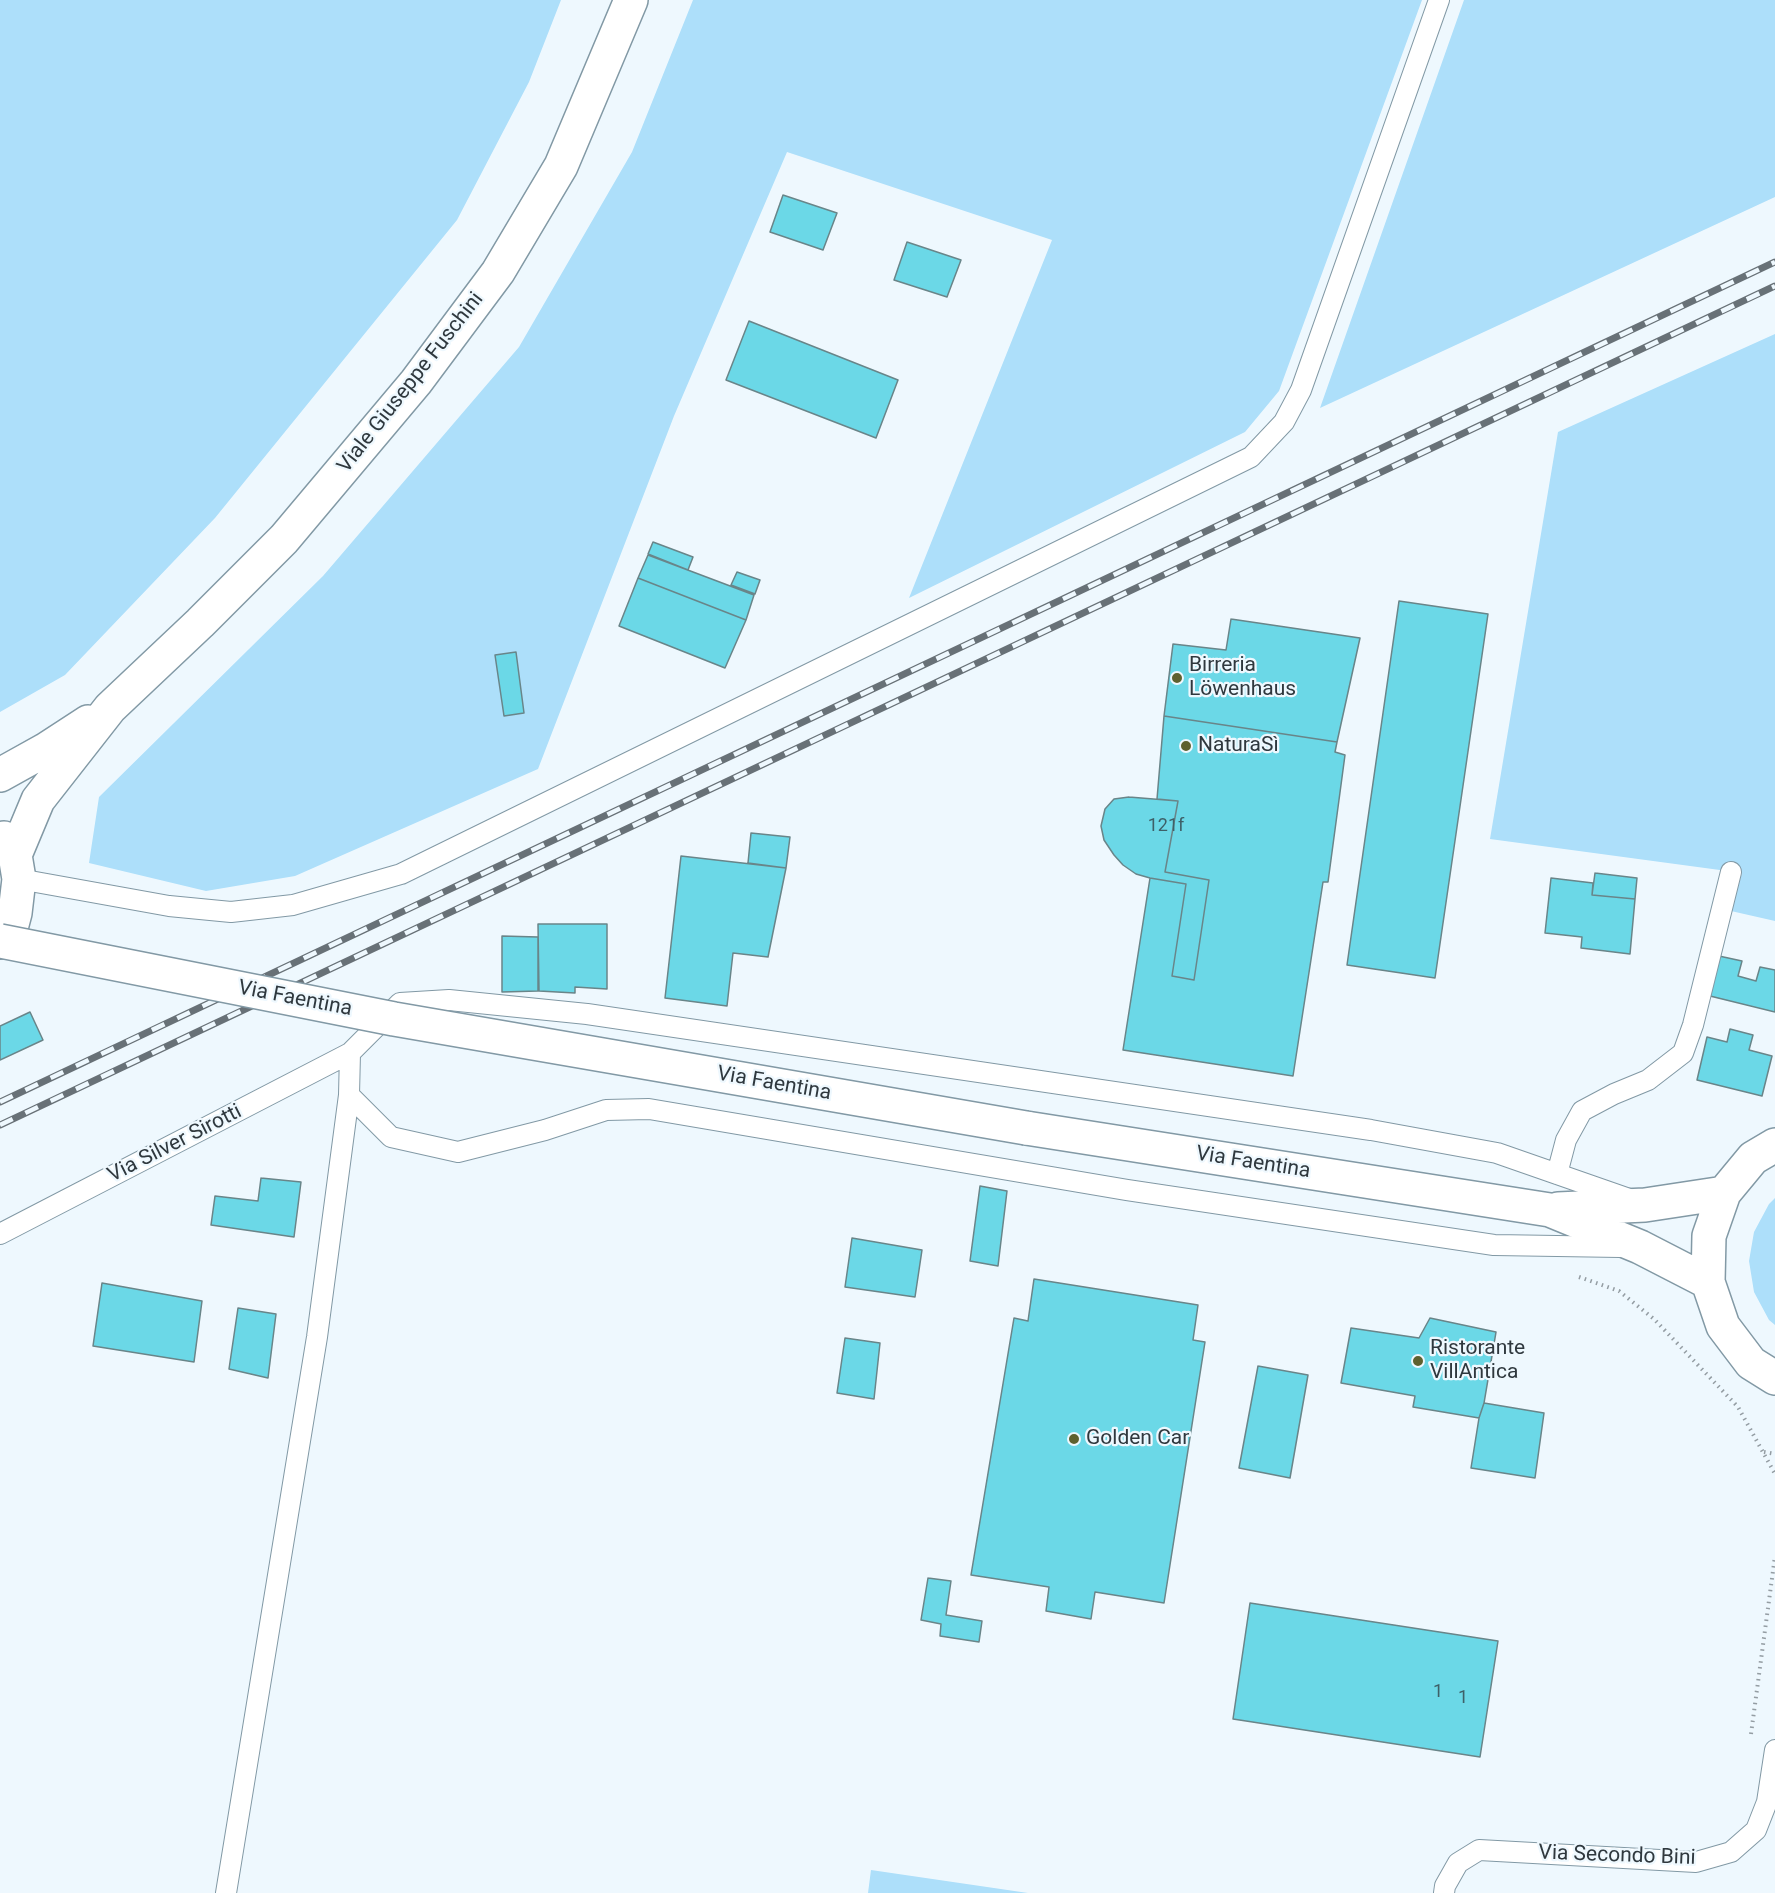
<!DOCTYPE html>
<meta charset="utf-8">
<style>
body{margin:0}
canvas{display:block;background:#eef8fe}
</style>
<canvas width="1775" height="1893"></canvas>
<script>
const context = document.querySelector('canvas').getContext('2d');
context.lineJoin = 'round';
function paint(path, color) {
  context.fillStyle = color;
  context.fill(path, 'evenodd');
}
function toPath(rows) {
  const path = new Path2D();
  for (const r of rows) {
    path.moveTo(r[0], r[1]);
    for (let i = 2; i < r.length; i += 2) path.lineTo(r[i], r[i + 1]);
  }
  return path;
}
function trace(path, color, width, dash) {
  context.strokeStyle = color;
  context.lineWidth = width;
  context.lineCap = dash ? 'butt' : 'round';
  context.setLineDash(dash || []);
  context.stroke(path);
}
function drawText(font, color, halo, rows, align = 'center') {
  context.font = font + ' Roboto,sans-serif';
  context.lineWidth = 4.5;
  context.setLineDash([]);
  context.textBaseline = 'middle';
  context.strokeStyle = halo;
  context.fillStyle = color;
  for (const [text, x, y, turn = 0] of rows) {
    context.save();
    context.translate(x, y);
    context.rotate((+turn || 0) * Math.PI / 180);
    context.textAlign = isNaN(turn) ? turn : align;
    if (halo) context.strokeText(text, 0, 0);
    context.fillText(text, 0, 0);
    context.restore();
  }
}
const green = toPath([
 [0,0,561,0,529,82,457,220,215,518,65,675,0,712],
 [693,0,1422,0,1279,391,1245,432,909,598,1052,240,787,152,674,416,538,769,295,876,206,891,89,863,99,797,323,576,519,347,632,152],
 [1464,0,1775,0,1775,197,1320,408],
 [1775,334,1775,921,1731,911,1742,873,1490,839,1558,432],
 [1775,1198,1775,1325,1769,1320,1754,1292,1749,1261,1754,1232,1769,1204],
 [871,1870,1028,1893,868,1893]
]);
const building = toPath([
 [783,195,837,213,823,250,770,232,783,195],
 [907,242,961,260,947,297,894,280,907,242],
 [749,321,898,380,876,438,726,380,749,321],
 [653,542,693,557,688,570,648,554,653,542],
 [648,555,754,595,746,620,638,578,648,555],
 [737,572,760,580,755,594,731,585,737,572],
 [638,578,746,620,725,668,619,626,638,578],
 [1399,601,1488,614,1435,978,1347,965,1399,601],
 [1231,619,1360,638,1337,742,1164,716,1173,644,1226,650,1231,619],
 [516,652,524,713,504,716,495,655,516,652],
 [1164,716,1337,742,1335,752,1345,755,1328,882,1323,882,1293,1076,1123,1050,1150,878,1186,884,1172,976,1194,980,1209,880,1165,872,1178,801,1157,799,1164,716],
 [1129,797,1178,801,1165,872,1209,880,1194,980,1172,976,1186,884,1150,878,1136,874,1123,865,1114,855,1104,840,1101,826,1105,809,1114,799,1129,797],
 [751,833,790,837,786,868,748,863,751,833],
 [681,856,786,868,768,957,733,953,727,1006,665,998,681,856],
 [1595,873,1637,878,1635,899,1592,895,1595,873],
 [1551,878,1593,883,1592,895,1635,899,1630,954,1581,948,1582,937,1545,933,1551,878],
 [538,924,607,924,607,989,575,987,575,993,539,991,538,924],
 [502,936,538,937,538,991,502,992,502,936],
 [1719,956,1742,961,1738,976,1756,981,1760,967,1775,970,1775,1012,1710,996,1719,956],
 [30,1012,43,1040,0,1060,0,1026,30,1012],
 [1730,1029,1753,1035,1749,1050,1772,1056,1762,1096,1697,1080,1707,1037,1727,1042,1730,1029],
 [261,1178,301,1182,294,1237,211,1225,215,1196,258,1201,261,1178],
 [980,1186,1007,1191,998,1266,970,1261,980,1186],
 [852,1238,922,1250,915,1297,845,1287,852,1238],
 [1034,1279,1198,1305,1193,1340,1205,1342,1164,1603,1095,1592,1091,1619,1046,1611,1049,1587,971,1575,1014,1318,1028,1321,1034,1279],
 [102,1283,202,1301,194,1362,93,1346,102,1283],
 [238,1308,276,1314,268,1378,229,1369,238,1308],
 [1430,1318,1496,1332,1484,1403,1479,1418,1413,1407,1415,1396,1341,1383,1351,1328,1419,1338,1430,1318],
 [845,1338,880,1343,874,1399,837,1393,845,1338],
 [1258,1366,1308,1375,1290,1478,1239,1468,1258,1366],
 [1484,1403,1544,1413,1535,1478,1471,1468,1479,1418,1484,1403],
 [928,1578,951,1581,946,1615,982,1621,979,1642,940,1636,941,1624,921,1620,928,1578],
 [1250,1603,1498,1641,1480,1757,1233,1719,1250,1603]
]);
const path = toPath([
 [1579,1277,1619,1291,1654,1319,1738,1407,1775,1474],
 [1764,1452,1775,1454],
 [1751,1734,1775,1556]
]);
const service = toPath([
 [19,879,169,906,231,912,293,905,401,874,1251,457,1284,422,1301,390,1439,0],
 [1557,1174,1566,1140,1582,1111,1614,1094,1648,1080,1683,1053,1693,1025,1731,872],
 [0,1234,350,1053],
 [1620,1247,1494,1245,1127,1190,649,1109,606,1110,545,1130,458,1152,391,1137,349,1095,350,1053,400,1003,449,1000,587,1014,1371,1130,1497,1153,1629,1199],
 [226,1893,317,1337,349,1095],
 [1444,1893,1445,1886,1458,1863,1479,1850,1696,1862,1731,1852,1756,1830,1767,1802,1775,1750]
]);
const secondary = toPath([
 [0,775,45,750,88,722],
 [15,855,38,800,110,708,200,623,284,539,416,382,498,272,561,166,631,0],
 [0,942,10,932,15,913,19,879,15,855,4,838],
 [1026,1128,1550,1210,1640,1247,1708,1282],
 [1775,1145,1753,1158,1724,1193,1709,1236,1708,1282,1723,1326,1751,1363,1775,1378],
 [1558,1209,1645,1205,1724,1193]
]);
const rail = toPath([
 [0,1102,1775,262],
 [0,1125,1775,286]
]);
const secondaryBridge = toPath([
 [0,941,394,1019,1026,1128]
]);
const markers = [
 [1177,678,6,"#5e612f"],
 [1186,746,6,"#5e612f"],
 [1418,1361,6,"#5e612f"],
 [1074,1439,6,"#5e612f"]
];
const numberNames = [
 ["121f",1166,826],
 ["1",1438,1692],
 ["1",1463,1698]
];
const streetNames = [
 ["Viale Giuseppe Fuschini",411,383,-52],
 ["Via Faentina",295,999,11],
 ["Via Faentina",774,1084,10],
 ["Via Silver Sirotti",175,1144,-27],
 ["Via Faentina",1253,1163,9],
 ["Via Secondo Bini",1617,1856,2]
];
const poiNames = [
 ["Birreria",1189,666],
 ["Löwenhaus",1189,690],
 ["NaturaSì",1198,746],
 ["Ristorante",1430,1349],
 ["VillAntica",1430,1373],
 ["Golden Car",1086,1439]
];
paint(green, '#addffa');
paint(building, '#6bd8e7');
trace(building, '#698589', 1.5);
trace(service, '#8299a5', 22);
trace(secondary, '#8299a5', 36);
trace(path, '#949da3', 4, [1.5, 4.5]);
trace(service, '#fff', 20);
trace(secondary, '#fff', 33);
trace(rail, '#687177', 7);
trace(rail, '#eef8fe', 4.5, [14]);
trace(secondaryBridge, '#8299a5', 36, []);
trace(secondaryBridge, '#fff', 33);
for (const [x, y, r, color] of markers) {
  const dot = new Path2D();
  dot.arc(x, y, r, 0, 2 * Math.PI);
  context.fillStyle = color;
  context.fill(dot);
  trace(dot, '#eef8fe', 2);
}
drawText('18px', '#3e6068', null, numberNames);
drawText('21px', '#2f383e', '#eef8fe', streetNames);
drawText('21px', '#2f383e', '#eef8fe', poiNames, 'left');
</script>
